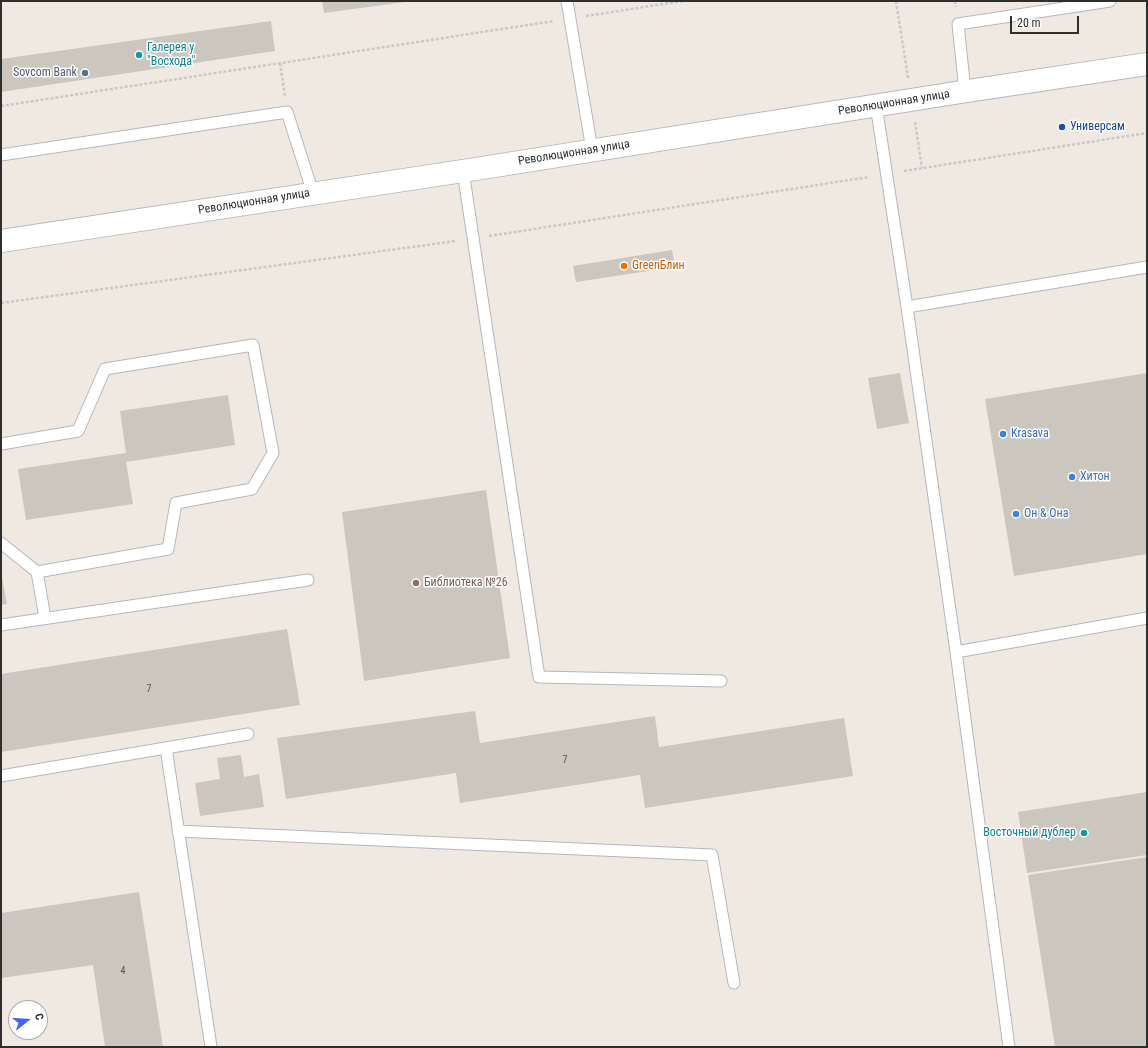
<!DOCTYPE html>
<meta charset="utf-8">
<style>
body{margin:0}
#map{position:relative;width:1148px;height:1048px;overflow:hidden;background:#efe9e1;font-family:"Roboto Condensed",sans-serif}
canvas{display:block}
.frame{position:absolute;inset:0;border:2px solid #2e2e2e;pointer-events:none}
.north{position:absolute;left:8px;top:1000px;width:40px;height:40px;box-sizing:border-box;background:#fff;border:1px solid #ababab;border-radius:50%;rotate:73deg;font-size:11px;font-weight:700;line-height:16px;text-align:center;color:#2e2e2e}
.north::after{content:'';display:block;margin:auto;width:14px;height:18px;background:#4264fb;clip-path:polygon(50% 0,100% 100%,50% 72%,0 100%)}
.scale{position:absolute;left:1010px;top:16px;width:69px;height:18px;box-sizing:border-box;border:2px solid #2e2e2e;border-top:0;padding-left:5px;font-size:12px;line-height:14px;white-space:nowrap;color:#2e2e2e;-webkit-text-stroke:3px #fff;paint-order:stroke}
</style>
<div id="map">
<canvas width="1148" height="1048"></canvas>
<div class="frame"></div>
<div class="north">С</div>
<div class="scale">20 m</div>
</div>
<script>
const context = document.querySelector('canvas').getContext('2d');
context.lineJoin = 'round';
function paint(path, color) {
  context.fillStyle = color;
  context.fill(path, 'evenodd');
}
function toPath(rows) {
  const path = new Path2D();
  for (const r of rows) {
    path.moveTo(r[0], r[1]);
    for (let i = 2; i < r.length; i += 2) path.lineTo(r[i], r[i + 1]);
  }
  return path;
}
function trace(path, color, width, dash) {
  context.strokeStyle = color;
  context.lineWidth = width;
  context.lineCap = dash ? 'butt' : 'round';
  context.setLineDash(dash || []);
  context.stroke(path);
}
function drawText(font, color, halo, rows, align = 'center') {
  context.font = font + ' "Roboto Condensed",sans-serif';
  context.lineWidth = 3;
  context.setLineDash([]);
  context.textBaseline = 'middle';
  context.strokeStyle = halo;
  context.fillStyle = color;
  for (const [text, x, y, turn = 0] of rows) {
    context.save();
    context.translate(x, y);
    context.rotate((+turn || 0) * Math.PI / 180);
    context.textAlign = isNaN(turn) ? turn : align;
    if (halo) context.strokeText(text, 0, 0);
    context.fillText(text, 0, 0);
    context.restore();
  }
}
const building = toPath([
 [322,1,405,1,405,2,324,13],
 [271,21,275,51,1,92,1,59],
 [672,250,675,267,576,282,573,266],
 [900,373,909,423,877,429,868,378],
 [1147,373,1147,554,1014,576,985,399],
 [228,395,235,445,126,462,133,504,26,520,18,469,126,453,120,411],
 [486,490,510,658,364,681,342,512],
 [1,572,7,604,1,605],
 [287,629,300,705,1,752,1,674],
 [475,711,480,743,655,716,659,747,844,718,853,776,645,808,640,775,460,803,456,773,286,799,277,738],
 [241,755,244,777,259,774,264,807,200,816,195,783,220,779,217,758],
 [1147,792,1147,855,1027,873,1018,812],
 [1147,857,1147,1047,1055,1047,1028,875],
 [139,892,163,1047,105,1047,93,965,1,978,1,913]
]);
const path = toPath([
 [896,1,908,78],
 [955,1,956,7],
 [586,16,683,1],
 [280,63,285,96],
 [1,106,554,21],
 [915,122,922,168],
 [904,171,1147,133],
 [489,236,869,177],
 [1,303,456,241]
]);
const service = toPath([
 [567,1,592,150],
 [965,91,958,24,1110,1],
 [876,105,907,307,956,652,1009,1047],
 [1,155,287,112,313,193],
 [463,171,539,677,721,681],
 [907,307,1147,267],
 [1,444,78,431,105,369,253,345,273,453,252,489,176,503,168,549,37,572,1,543],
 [37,572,45,618],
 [1,625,308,580],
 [956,652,1147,618],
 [166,748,211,1047],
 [1,776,248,734],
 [178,831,712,855,734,983]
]);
const secondary = toPath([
 [1,241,463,171,961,92,1147,64]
]);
const markers = [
 [139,55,4,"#0f9aa8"],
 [85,73,4,"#5c6f8a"],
 [1062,127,4,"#1a4fb4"],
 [624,266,4,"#e8710a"],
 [1003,434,4,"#3f7fe0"],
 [1072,477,4,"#3f7fe0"],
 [1016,514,4,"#3f7fe0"],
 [416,583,4,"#8d6e63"],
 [1084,833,4,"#0f9aa8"]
];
const numberNames = [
 ["7",149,689],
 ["7",565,760],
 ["4",123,971]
];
const cultureNames = [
 ["Галерея у",147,48],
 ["\"Восхода\"",147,62],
 ["Восточный дублер",1076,833,"right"]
];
const serviceNames = [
 ["Sovcom Bank",77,73]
];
const streetNames = [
 ["Революционная улица",894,103,-9],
 ["Революционная улица",574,153,-9],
 ["Революционная улица",254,202,-9]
];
const transitNames = [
 ["Универсам",1070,127]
];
const foodNames = [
 ["GreenБлин",632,266]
];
const shopNames = [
 ["Krasava",1011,434],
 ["Хитон",1080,477],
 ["Он & Она",1024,514]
];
const educationNames = [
 ["Библиотека №26",424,583]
];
paint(building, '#cbc7bf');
trace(service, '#b4b7c1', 13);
trace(secondary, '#b4b7c1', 24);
trace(path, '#c9c9c9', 2.5, [3, 2]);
trace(service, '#fff', 11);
trace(secondary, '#fff', 22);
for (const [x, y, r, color] of markers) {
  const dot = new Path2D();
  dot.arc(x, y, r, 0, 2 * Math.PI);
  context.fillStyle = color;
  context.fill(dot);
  trace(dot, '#fff', 1.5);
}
drawText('10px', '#555452', null, numberNames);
drawText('12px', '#0d838f', '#fff', cultureNames, 'left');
drawText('12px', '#4e5e75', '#fff', serviceNames, 'right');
drawText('12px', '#2e2e2e', '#fff', streetNames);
drawText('12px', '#164399', '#fff', transitNames, 'left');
drawText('12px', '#c56008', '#fff', foodNames, 'left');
drawText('12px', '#366cbe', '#fff', shopNames, 'left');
drawText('12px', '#785e54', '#fff', educationNames, 'left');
</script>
